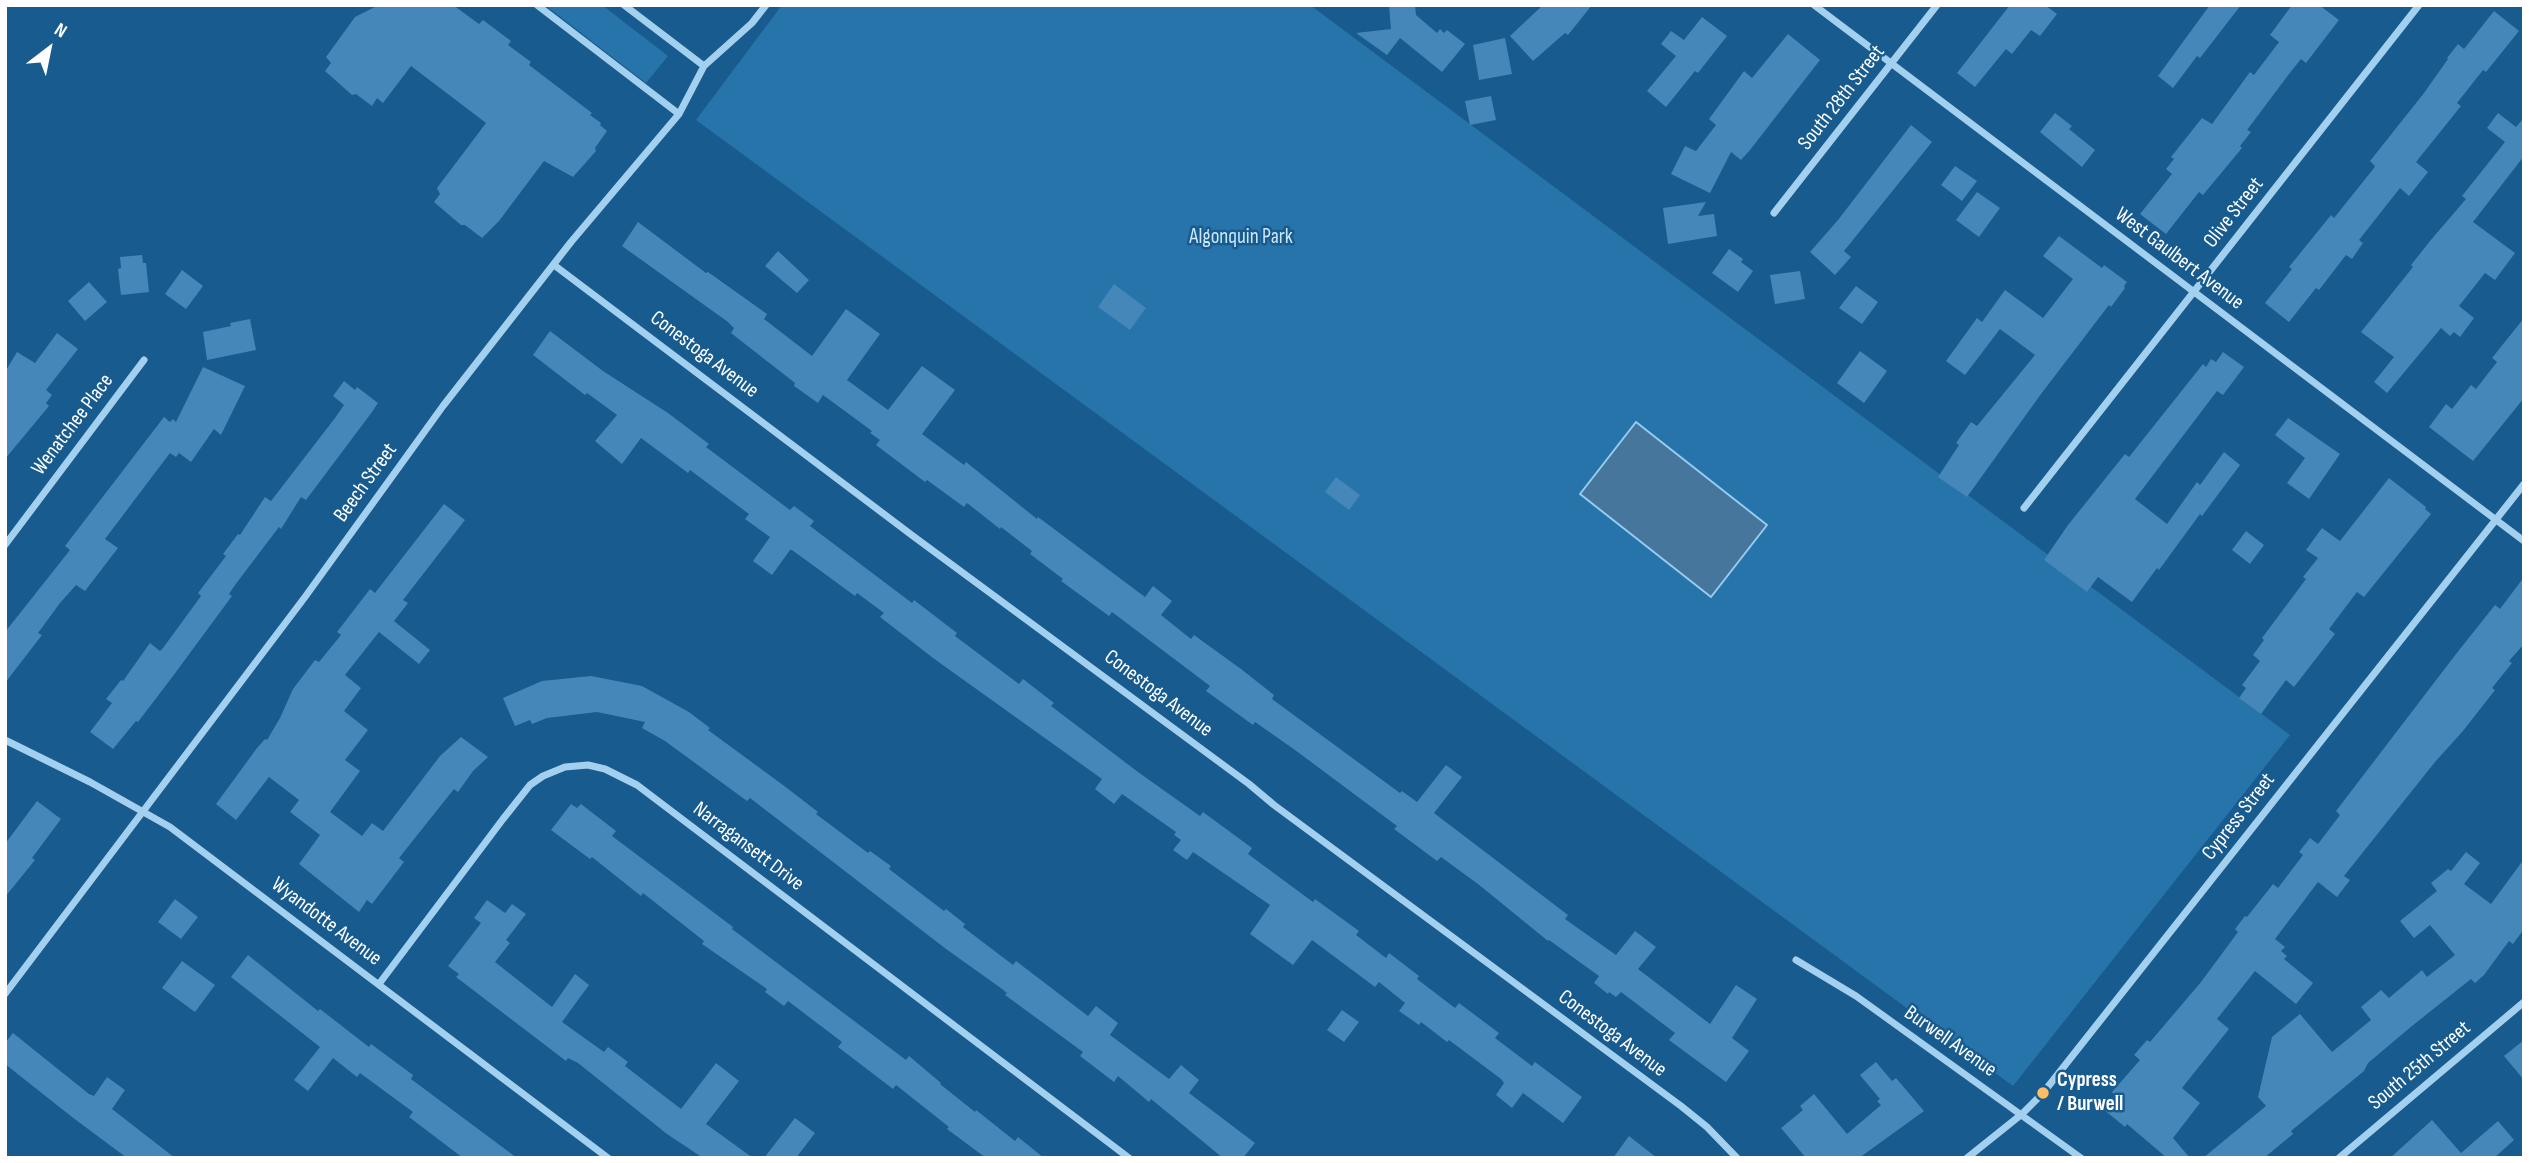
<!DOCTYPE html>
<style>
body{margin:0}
#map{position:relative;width:2529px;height:1163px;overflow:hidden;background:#185b8f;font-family:"Sofia Sans Condensed",sans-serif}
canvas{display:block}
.frame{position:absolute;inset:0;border:7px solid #fff;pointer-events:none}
.north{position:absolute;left:14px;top:14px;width:70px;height:70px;-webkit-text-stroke:5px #185b8f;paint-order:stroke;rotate:32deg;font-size:19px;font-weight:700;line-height:28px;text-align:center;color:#fff}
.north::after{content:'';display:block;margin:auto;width:24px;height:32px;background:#fff;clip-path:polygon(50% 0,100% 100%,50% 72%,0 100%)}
</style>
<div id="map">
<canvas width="2529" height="1163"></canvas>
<div class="frame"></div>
<div class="north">N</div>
</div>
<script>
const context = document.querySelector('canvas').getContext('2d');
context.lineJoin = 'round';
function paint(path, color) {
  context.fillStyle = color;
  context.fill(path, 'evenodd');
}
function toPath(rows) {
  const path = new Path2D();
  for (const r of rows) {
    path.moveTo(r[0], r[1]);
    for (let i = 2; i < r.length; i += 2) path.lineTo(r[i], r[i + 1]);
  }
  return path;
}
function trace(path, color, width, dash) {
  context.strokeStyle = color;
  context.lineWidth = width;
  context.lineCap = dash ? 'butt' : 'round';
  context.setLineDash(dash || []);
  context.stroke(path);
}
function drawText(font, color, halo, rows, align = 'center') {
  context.font = font + ' "Sofia Sans Condensed",sans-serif';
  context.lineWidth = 5;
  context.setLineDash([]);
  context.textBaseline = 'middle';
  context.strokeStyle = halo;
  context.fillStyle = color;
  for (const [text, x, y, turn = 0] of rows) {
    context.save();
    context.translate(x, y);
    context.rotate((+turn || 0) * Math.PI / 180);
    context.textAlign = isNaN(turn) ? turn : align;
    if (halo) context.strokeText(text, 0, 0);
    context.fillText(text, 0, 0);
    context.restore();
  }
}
const green = toPath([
 [545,5,602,5,668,56,646,83],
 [782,5,1310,5,2290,735,2013,1086,696,120]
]);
const water = toPath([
 [1636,422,1767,525,1711,597,1580,494,1636,422]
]);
const building = toPath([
 [379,5,453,5,479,24,483,20,511,41,508,45,531,62,529,65,592,113,590,115,601,123,600,125,607,131,595,148,596,151,573,177,544,161,499,221,482,238,465,225,461,225,434,202,440,194,437,188,486,123,411,66,383,103,377,98,372,106,356,94,352,95,325,71,331,63,326,57,355,17],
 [1389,5,1415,5,1416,15,1437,33,1440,29,1444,33,1447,30,1465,44,1442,72,1400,38,1387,55,1356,33,1391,29],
 [1543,5,1592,5,1568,35,1565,33,1533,61,1510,36],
 [2010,5,2045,5,2057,14,2040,36,2031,30,2012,54,2006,49,1975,87,1957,73],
 [2210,5,2241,5,2200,58,2197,56,2173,88,2158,76],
 [2292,5,2319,5,2339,20,2306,63,2301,59,2289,74,2247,130,2251,132,2240,146,2242,148,2203,195,2199,192,2166,234,2140,214,2172,174,2166,169,2174,159,2171,157,2202,118,2212,124,2250,72,2254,75,2279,42,2270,35],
 [2494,11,2519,31,2486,72,2483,70,2457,103,2461,106,2416,162,2428,172,2409,196,2400,188,2359,240,2363,243,2352,259,2346,255,2319,290,2316,288,2289,322,2265,303,2292,269,2289,267,2331,215,2334,218,2374,168,2375,166,2370,161,2424,93,2448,59,2447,58,2458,44,2464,49],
 [1702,17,1727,36,1698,73,1695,71,1666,107,1647,91,1676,56,1661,44,1671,31,1684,40],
 [1788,34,1820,60,1750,150,1741,160,1731,152,1710,193,1671,174,1685,146,1696,151,1716,125,1709,119,1744,71,1752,78],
 [1505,38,1512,74,1479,80,1473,45],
 [1491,96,1496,120,1470,125,1465,101],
 [2055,113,2072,126,2069,129,2095,150,2082,167,2040,132],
 [2498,113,2516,127,2524,118,2524,156,2473,222,2515,253,2495,280,2485,273,2459,306,2474,318,2460,337,2454,332,2450,336,2441,328,2387,393,2374,382,2394,357,2361,332,2413,267,2411,265,2430,241,2466,199,2462,196,2505,142,2487,128],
 [1911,125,1932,142,1844,251,1851,257,1835,275,1810,252,1838,220],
 [1955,166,1977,181,1962,201,1941,185],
 [1977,192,2000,208,1979,237,1956,220],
 [1706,202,1698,216,1714,214,1717,236,1668,244,1663,208],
 [638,222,706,273,708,272,767,314,764,319,812,356,846,309,880,334,847,380,888,410,922,366,955,390,922,434,964,465,966,462,1037,519,1038,517,1145,597,1153,586,1172,601,1161,615,1191,639,1194,635,1241,669,1274,695,1272,699,1400,793,1402,791,1417,802,1446,765,1462,777,1434,813,1568,915,1565,919,1616,955,1635,931,1656,947,1638,969,1710,1024,1736,985,1757,999,1732,1038,1749,1051,1726,1082,1669,1040,1675,1033,1621,992,1616,997,1609,992,1608,994,1594,983,1599,976,1549,940,1548,941,1478,884,1441,857,1437,861,1394,829,1397,826,1295,750,1255,722,1253,725,1206,691,1210,686,1112,612,1109,616,1061,581,1063,579,1030,554,1032,551,1001,527,1000,529,967,503,964,507,927,480,925,482,876,445,880,440,870,433,872,431,823,395,818,403,794,386,795,383,731,333,734,328,728,322,622,246],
 [2059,236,2102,268,2104,265,2127,282,2124,286,2125,288,2111,307,2109,305,2041,394,1967,497,1938,477,1959,445,1956,443,1971,422,1977,426,2035,355,2000,329,1965,375,1946,361,1977,318,1982,322,2005,290,2043,318,2073,279,2043,256],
 [1729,249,1743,259,1741,262,1753,271,1738,292,1712,273],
 [778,251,809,280,797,293,765,266],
 [142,255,143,263,146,263,149,292,121,295,118,269,121,268,120,257],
 [182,270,203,286,186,309,165,294],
 [1800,271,1805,299,1775,304,1770,275],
 [89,282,107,302,85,321,68,301],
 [1114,284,1146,308,1130,330,1098,307],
 [1856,286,1878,302,1862,324,1839,308],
 [2524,318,2524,398,2473,461,2429,427,2446,404,2452,409,2471,385,2476,389,2497,362,2492,358],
 [250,319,256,350,207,360,203,332,231,326,230,323],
 [550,331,603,371,668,413,709,444,706,447,790,510,794,506,814,521,810,526,912,603,914,600,957,633,955,636,1019,684,1023,679,1054,703,1051,706,1138,772,1200,816,1203,812,1252,848,1248,854,1313,902,1315,899,1359,931,1356,935,1386,958,1389,953,1419,976,1417,979,1455,1008,1459,1003,1499,1033,1495,1038,1532,1066,1535,1062,1582,1097,1563,1123,1523,1093,1512,1108,1496,1095,1504,1083,1501,1079,1449,1040,1447,1042,1421,1022,1419,1025,1399,1011,1405,1003,1379,982,1375,987,1312,940,1293,965,1250,934,1270,905,1193,852,1187,860,1173,850,1181,840,1174,835,1176,832,1122,794,1114,804,1095,789,1102,779,933,658,880,617,884,613,857,593,855,596,792,550,790,550,772,575,753,561,770,537,745,519,749,514,690,470,688,473,641,438,622,464,595,441,617,415,587,393,585,395,533,355],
 [57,333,78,349,46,390,52,395,46,403,49,406,5,459,5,372,17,352,35,363],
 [1860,351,1887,371,1864,403,1837,383],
 [2223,352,2244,367,2223,395,2217,391,2135,499,2167,524,2197,482,2200,485,2224,452,2240,465,2202,516,2200,514,2159,570,2157,568,2132,602,2098,577,2087,592,2044,560,2068,525,2125,454,2129,457,2203,364,2206,367,2211,359,2216,362],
 [203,367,245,386,221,435,214,429,191,462,179,453,176,457,170,453,105,539,118,548,85,591,76,585,60,603,38,633,42,635,5,683,5,632,70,550,65,546,164,417,170,422,173,419,176,422],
 [344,381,355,390,357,387,378,403,372,412,306,500,301,497,281,529,279,527,235,585,229,594,232,596,173,676,138,722,136,721,113,749,90,732,112,703,106,699,121,680,123,681,150,643,160,651,163,648,201,596,198,593,226,556,223,554,238,534,240,535,265,497,271,501,335,418,344,405,333,396],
 [2288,418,2340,454,2309,499,2287,483,2305,458,2275,435],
 [1336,477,1360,495,1349,510,1325,492],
 [2389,478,2426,507,2425,509,2431,514,2364,597,2357,592,2329,629,2335,634,2294,687,2286,680,2261,714,2239,698,2246,688,2242,685,2260,661,2253,655,2264,640,2262,638,2306,579,2303,577,2318,558,2306,550,2322,528,2340,541],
 [444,504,465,520,403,600,408,603,394,621,430,650,419,664,379,632,345,675,361,688,344,711,368,730,345,760,360,771,330,812,362,836,372,823,383,831,440,756,461,737,488,757,473,771,458,792,454,789,399,858,404,862,372,904,367,900,359,912,299,864,320,835,290,812,299,800,269,777,236,820,216,804,257,748,265,739,267,740,280,718,293,689,315,660,319,662,341,635,337,632,370,589,375,593],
 [2246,531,2264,545,2250,564,2232,550],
 [2524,577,2524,644,2509,661,2512,663,2492,688,2495,690,2463,731,2435,762,2344,876,2350,880,2337,897,2318,882,2275,939,2285,947,2281,951,2287,956,2284,959,2313,983,2296,1004,2255,971,2217,1019,2229,1029,2182,1088,2200,1103,2173,1138,2190,1158,2167,1158,2127,1124,2125,1127,2103,1109,2115,1095,2112,1092,2140,1060,2134,1055,2147,1040,2150,1042,2201,982,2238,932,2235,929,2245,916,2247,917,2273,884,2278,888,2303,855,2299,852,2310,838,2318,844,2340,815,2336,811,2456,654,2495,605,2500,609],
 [591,676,642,686,689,712,710,728,708,730,783,785,818,812,816,814,868,853,870,851,891,866,889,869,944,911,946,909,965,924,963,927,1013,965,1016,961,1088,1016,1096,1006,1118,1023,1110,1035,1169,1079,1181,1065,1199,1080,1189,1093,1255,1143,1243,1158,1223,1158,1151,1099,1149,1102,1118,1076,1114,1082,1080,1056,1083,1052,1005,995,1007,993,998,986,946,949,750,798,747,801,665,741,642,728,645,722,597,712,547,718,532,724,530,720,515,726,503,698,542,681],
 [37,801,61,819,32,858,35,860,5,897,5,844],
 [571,804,577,808,581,804,616,831,612,836,733,927,732,929,906,1060,909,1056,941,1083,940,1084,975,1112,976,1110,1015,1141,1018,1137,1044,1158,986,1158,947,1129,949,1127,896,1085,893,1089,838,1047,842,1042,788,1001,784,1006,765,992,767,989,702,944,704,941,643,893,641,896,592,857,590,859,551,830],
 [2466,852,2480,863,2464,884,2491,904,2524,859,2524,929,2513,944,2509,941,2484,975,2475,983,2471,979,2412,1026,2368,1063,2364,1071,2291,1131,2293,1134,2264,1158,2203,1158,2266,1106,2258,1097,2272,1037,2300,1014,2332,1052,2371,1020,2361,1007,2381,990,2389,998,2422,970,2427,977,2455,955,2430,925,2414,938,2400,921,2437,891,2431,883,2448,869,2451,871],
 [175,899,198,917,181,939,158,922],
 [487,900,505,913,512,904,526,914,506,940,510,943,495,962,552,1007,575,974,589,985,562,1022,604,1052,608,1047,628,1062,625,1066,681,1109,716,1063,739,1081,706,1124,753,1158,703,1158,667,1134,578,1063,568,1058,566,1061,456,977,459,974,448,966,481,923,474,918],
 [248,955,318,1011,320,1009,369,1047,371,1044,413,1075,411,1079,517,1158,463,1158,409,1117,413,1112,360,1073,357,1077,333,1058,308,1091,294,1080,320,1047,231,977],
 [182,961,215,985,195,1012,162,988],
 [1342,1010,1359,1022,1344,1042,1327,1030],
 [13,1033,89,1094,94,1096,107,1077,125,1090,112,1109,175,1158,127,1158,72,1117,5,1064,5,1043],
 [2524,1040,2524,1080,2504,1056],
 [1876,1062,1892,1081,1896,1078,1924,1111,1859,1158,1806,1158,1781,1128,1803,1110,1800,1106,1814,1094,1847,1134,1881,1105,1877,1101,1880,1099,1860,1075],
 [795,1118,815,1133,796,1158,764,1158],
 [2432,1120,2461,1153,2498,1121,2514,1140,2494,1158,2390,1158],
 [1629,1136,1657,1158,1613,1158]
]);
const street = toPath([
 [537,5,679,114],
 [624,5,704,66],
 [1814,5,2524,541],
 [1774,213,1937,5],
 [554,265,913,536,1249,784,1274,805,1681,1106,1707,1127,1737,1158],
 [2024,508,2419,5],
 [5,545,144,360],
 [5,740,90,782,170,827,608,1158],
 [1796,960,1856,996,2081,1158],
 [379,984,503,819,530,785,543,776,565,767,588,765,605,769,637,785,1129,1158],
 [5,994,305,597,443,406,571,242,679,114,704,66,752,23,766,5],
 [1967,1158,2022,1114,2043,1093,2524,484],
 [2339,1158,2524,1002]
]);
const markers = [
 [2043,1093,7,"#ffbe63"]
];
const streetNames = [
 ["South 28th Street",1842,98,-52],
 ["Olive Street",2234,213,-52],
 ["West Gaulbert Avenue",2179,259,37],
 ["Conestoga Avenue",704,355,37],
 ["Wenatchee Place",73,425,-53],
 ["Beech Street",366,483,-54],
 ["Conestoga Avenue",1158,694,37],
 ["Cypress Street",2239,817,-52],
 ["Narragansett Drive",748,847,37],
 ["Wyandotte Avenue",326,922,37],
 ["Conestoga Avenue",1612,1034,37],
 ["Burwell Avenue",1950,1042,35],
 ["South 25th Street",2420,1066,-40]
];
const parkNames = [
 ["Algonquin Park",1241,238]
];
const poiNames = [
 ["Cypress",2057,1081],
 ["/ Burwell",2057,1105]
];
paint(green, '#2774ab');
paint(water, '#46769b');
trace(water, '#97ccf2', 2);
paint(building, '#4487b8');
trace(street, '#a4d0ef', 7);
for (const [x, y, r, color] of markers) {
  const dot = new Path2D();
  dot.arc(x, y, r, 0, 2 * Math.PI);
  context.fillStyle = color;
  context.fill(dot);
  trace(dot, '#185b8f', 2.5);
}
drawText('21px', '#fff', '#185b8f', streetNames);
drawText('21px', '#cbe7fb', '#185b8f', parkNames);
drawText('bold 21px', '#fff', '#185b8f', poiNames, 'left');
</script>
